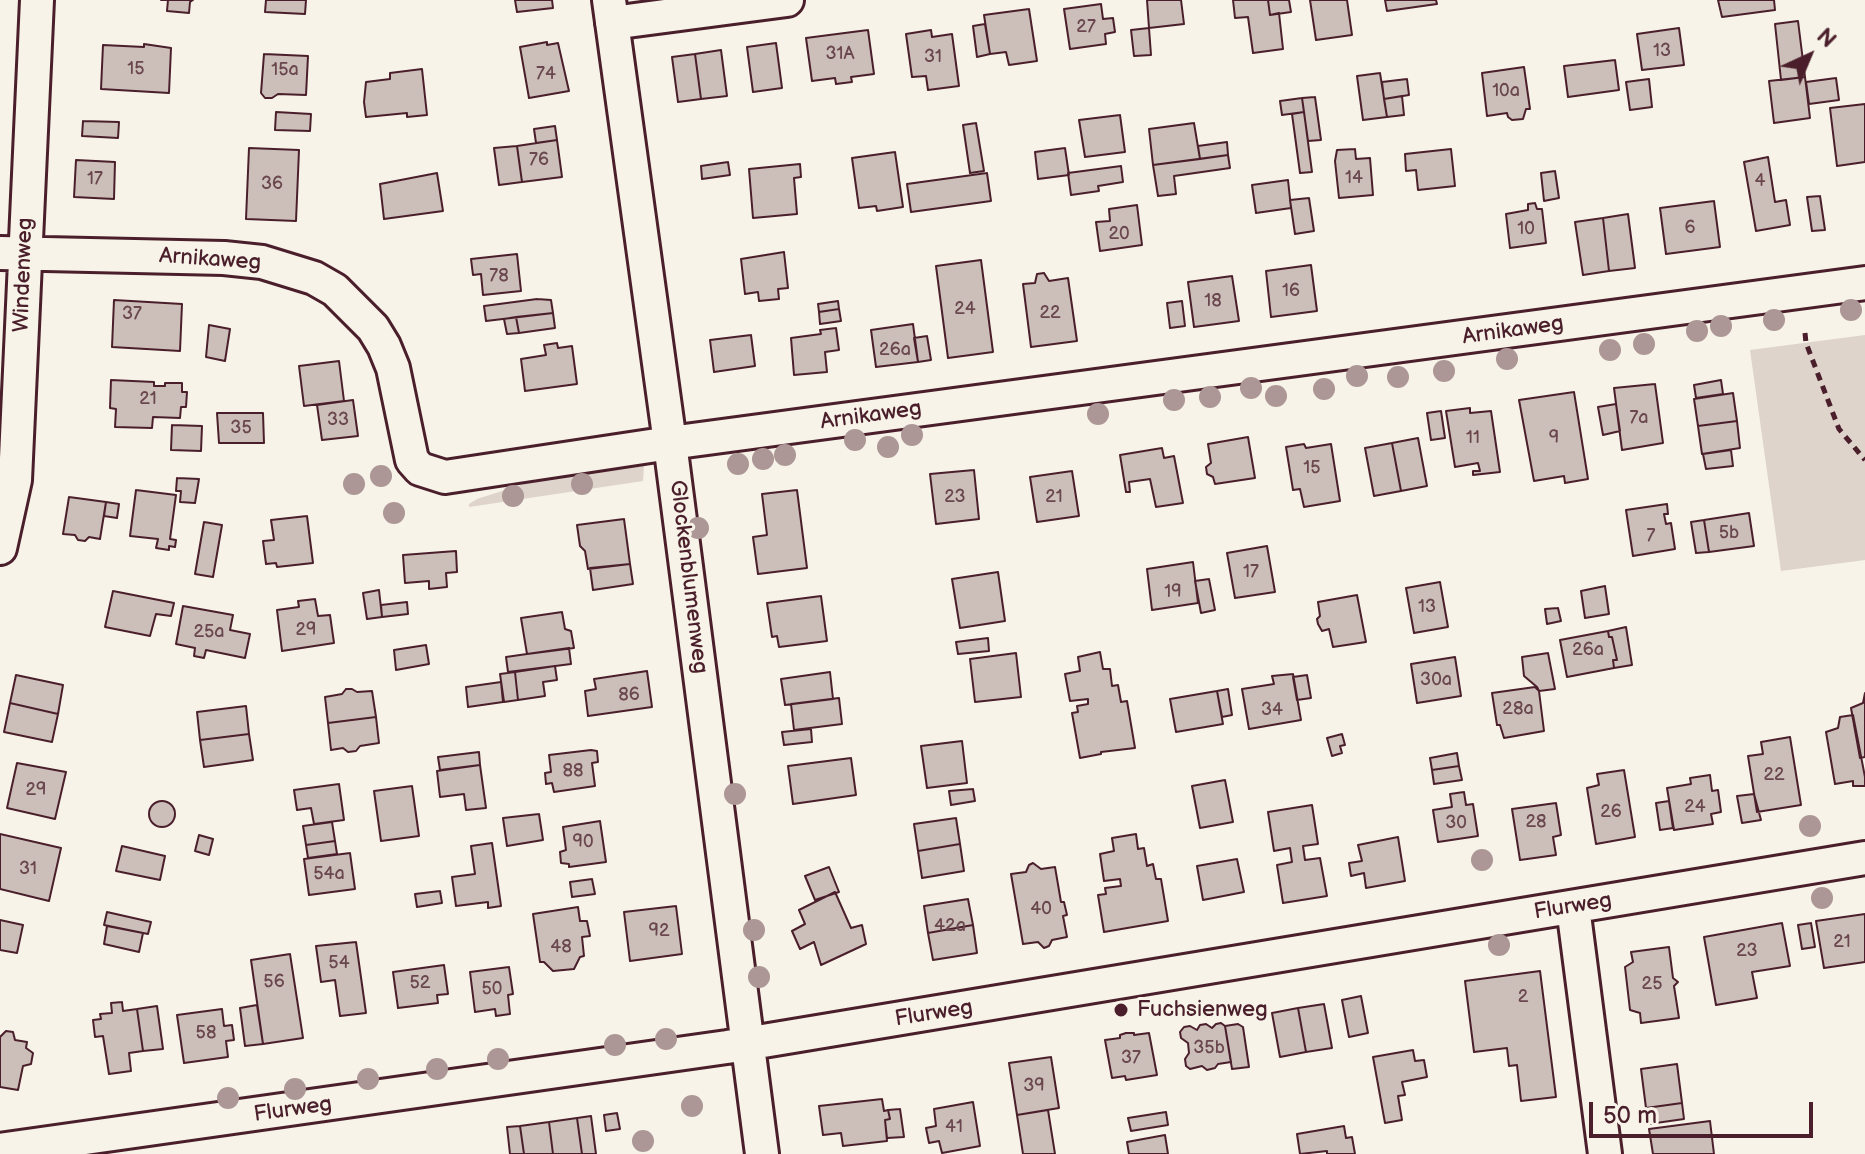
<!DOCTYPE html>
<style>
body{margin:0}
#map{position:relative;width:1865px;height:1154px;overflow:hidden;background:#f7f3e8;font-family:"Balsamiq Sans",sans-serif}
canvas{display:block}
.north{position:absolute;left:1769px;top:16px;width:80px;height:80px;-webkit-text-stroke:6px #f7f3e8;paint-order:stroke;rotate:44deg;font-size:22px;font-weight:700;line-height:32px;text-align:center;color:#4a1f2b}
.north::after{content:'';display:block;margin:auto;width:28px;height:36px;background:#4a1f2b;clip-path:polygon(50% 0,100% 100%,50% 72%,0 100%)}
.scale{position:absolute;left:1589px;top:1102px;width:224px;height:36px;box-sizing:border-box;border:4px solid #4a1f2b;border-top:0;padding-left:10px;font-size:24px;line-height:28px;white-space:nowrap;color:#4a1f2b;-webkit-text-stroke:6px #f7f3e8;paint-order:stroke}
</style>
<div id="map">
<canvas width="1865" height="1154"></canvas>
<div class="north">N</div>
<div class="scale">50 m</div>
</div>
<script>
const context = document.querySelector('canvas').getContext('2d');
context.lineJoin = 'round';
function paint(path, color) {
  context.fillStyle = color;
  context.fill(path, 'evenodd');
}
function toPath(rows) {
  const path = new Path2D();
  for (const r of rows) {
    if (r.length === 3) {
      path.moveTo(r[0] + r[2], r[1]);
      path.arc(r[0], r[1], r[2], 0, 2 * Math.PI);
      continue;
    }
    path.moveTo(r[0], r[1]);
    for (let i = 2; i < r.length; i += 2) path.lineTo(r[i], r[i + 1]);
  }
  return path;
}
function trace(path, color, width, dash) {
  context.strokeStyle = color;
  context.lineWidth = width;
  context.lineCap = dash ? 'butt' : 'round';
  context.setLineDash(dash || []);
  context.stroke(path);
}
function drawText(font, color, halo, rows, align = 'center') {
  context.font = font + ' "Balsamiq Sans",sans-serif';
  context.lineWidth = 6;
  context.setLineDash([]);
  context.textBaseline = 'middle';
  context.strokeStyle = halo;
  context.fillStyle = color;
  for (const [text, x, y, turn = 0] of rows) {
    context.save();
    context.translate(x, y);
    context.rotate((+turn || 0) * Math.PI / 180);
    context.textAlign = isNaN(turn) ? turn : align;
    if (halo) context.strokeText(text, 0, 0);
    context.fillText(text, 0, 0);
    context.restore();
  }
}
const green = toPath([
 [1865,335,1865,560,1781,571,1750,350],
 [632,461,644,466,643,481,469,507,469,504,477,499,549,476]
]);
const building = toPath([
 [161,0,193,0,190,2,189,13,167,11,168,0,161,0],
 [266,0,306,0,305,14,265,12,266,0],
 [515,0,552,0,553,8,517,12,515,0],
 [1147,0,1181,0,1184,24,1149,28,1147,0],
 [1233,0,1268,0,1270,15,1279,13,1283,49,1253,53,1248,17,1235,18,1233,0],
 [1268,0,1289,0,1291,12,1270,15,1268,0],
 [1310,0,1347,0,1352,35,1316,40,1310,0],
 [1385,0,1436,0,1437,4,1387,11,1385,0],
 [1718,0,1774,0,1775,10,1722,17,1718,0],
 [1101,4,1103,19,1113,18,1115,32,1105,34,1106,44,1070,49,1064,9,1101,4],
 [1029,9,1037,61,1009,65,1006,52,990,54,984,15,1029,9],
 [1798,21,1805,77,1781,80,1775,24,1798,21],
 [985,24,990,54,977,57,973,26,985,24],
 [1149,28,1151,55,1134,56,1131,30,1149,28],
 [1679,28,1684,65,1642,70,1637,34,1679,28],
 [868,30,874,74,851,77,852,82,836,84,835,78,812,81,806,38,868,30],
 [931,30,932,37,952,34,959,86,928,90,926,76,912,77,906,34,931,30],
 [547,42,547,45,558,43,569,91,529,98,520,47,547,42],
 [776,43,782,88,753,92,747,47,776,43],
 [144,44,171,48,169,93,101,89,103,45,144,47,144,44],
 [721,50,727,96,701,99,695,54,721,50],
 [264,54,308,56,306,95,278,94,272,98,265,98,261,93,264,54],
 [695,54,701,99,678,102,672,57,695,54],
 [1615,60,1619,90,1568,97,1564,66,1615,60],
 [1524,67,1530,109,1526,109,1523,119,1512,120,1508,117,1507,113,1487,116,1482,73,1524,67],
 [422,69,427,115,407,117,407,113,366,117,364,102,366,82,390,79,390,73,422,69],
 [1380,73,1387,117,1363,120,1357,76,1380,73],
 [1805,77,1810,118,1774,123,1769,81,1805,77],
 [1836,78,1839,100,1809,104,1806,82,1836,78],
 [1407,79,1409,95,1384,99,1382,82,1407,79],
 [1649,79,1652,107,1630,110,1626,82,1649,79],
 [1402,96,1404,115,1387,117,1384,99,1402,96],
 [1315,97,1321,140,1308,141,1302,98,1315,97],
 [1302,98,1304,112,1282,115,1280,101,1302,98],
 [1865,104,1865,162,1837,166,1830,108,1865,104],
 [276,112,311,114,310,131,275,130,276,112],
 [1304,112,1312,172,1300,173,1292,114,1304,112],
 [1120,115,1125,152,1085,157,1079,120,1120,115],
 [83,121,119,122,118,138,82,136,83,121],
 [976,123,984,171,970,173,963,125,976,123],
 [1194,123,1200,159,1153,165,1149,129,1194,123],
 [555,126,557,140,536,143,534,129,555,126],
 [557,140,562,177,522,182,517,146,557,140],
 [1227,142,1228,155,1200,159,1198,146,1227,142],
 [517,146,522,182,499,185,494,148,517,146],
 [249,148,299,150,296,221,246,219,249,148],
 [1065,148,1069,175,1038,179,1035,152,1065,148],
 [1355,149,1356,159,1370,158,1373,195,1339,198,1335,161,1337,150,1355,149],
 [1451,149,1455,186,1418,190,1416,170,1406,171,1405,154,1451,149],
 [895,152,903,207,877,211,876,206,859,208,852,158,895,152],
 [1228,155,1230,168,1174,176,1176,194,1158,196,1153,165,1228,155],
 [1768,157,1775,202,1786,200,1790,225,1756,231,1744,162,1768,157],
 [76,160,115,162,114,199,74,197,76,160],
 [728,162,730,175,702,179,701,166,728,162],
 [800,164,801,177,794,178,797,214,753,218,749,169,800,164],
 [1121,166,1123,182,1098,186,1099,191,1071,195,1068,173,1121,166],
 [1555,171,1559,198,1544,201,1541,173,1555,171],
 [437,173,443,211,384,219,380,184,437,173],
 [987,173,991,201,911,212,907,184,987,173],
 [1288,180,1291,208,1256,213,1252,185,1288,180],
 [1820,196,1825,230,1812,231,1807,197,1820,196],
 [1309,198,1314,231,1295,234,1290,200,1309,198],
 [1714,201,1720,247,1666,254,1660,208,1714,201],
 [1535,203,1537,209,1542,209,1546,243,1510,248,1506,214,1528,210,1528,204,1535,203],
 [1137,205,1142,245,1100,251,1096,222,1110,221,1109,209,1137,205],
 [1628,214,1635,268,1609,271,1603,218,1628,214],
 [1603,218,1609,271,1583,275,1575,222,1603,218],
 [784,252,788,288,778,289,779,299,759,301,758,292,745,294,741,259,784,252],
 [517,254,521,291,483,295,481,274,473,275,471,259,517,254],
 [981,260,993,352,948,358,936,266,981,260],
 [1311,265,1317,311,1271,317,1266,271,1311,265],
 [1044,273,1049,281,1068,278,1077,341,1031,347,1023,284,1035,283,1037,274,1044,273],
 [1232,276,1239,321,1194,327,1188,282,1232,276],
 [537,299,551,300,553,313,486,321,484,306,537,299],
 [114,300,182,304,180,351,112,347,114,300],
 [838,301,839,309,819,312,818,304,838,301],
 [1182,301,1185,326,1170,328,1167,303,1182,301],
 [839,309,841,321,820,324,819,312,839,309],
 [553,313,555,328,519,333,516,317,553,313],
 [516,317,519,333,507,334,504,319,516,317],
 [913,324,918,362,876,367,871,330,913,324],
 [209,325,230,329,225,361,206,357,209,325],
 [836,328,839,350,825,352,827,372,794,375,791,338,821,334,820,330,836,328],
 [751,335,755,366,714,372,710,340,751,335],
 [927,336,931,360,918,362,914,338,927,336],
 [557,343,558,348,572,346,577,384,525,391,521,359,546,355,544,345,557,343],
 [339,361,344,401,304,406,299,366,339,361],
 [111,380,154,382,154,386,165,386,165,383,182,383,182,392,187,392,186,407,181,407,180,418,153,417,152,428,115,427,116,409,110,408,111,380],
 [1721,380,1723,394,1696,398,1694,385,1721,380],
 [1655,384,1663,443,1622,450,1614,388,1655,384],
 [1574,392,1588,479,1565,483,1564,476,1534,481,1519,400,1574,392],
 [1733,393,1737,421,1698,426,1694,399,1733,393],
 [353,400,358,436,322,440,317,405,353,400],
 [1616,404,1620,431,1603,435,1598,407,1616,404],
 [1470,408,1470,413,1491,411,1500,472,1473,475,1473,471,1480,471,1478,463,1455,467,1446,411,1470,408],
 [1441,411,1445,438,1431,440,1427,413,1441,411],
 [217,413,263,413,264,443,219,443,217,413],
 [1737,421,1740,448,1702,454,1698,426,1737,421],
 [172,425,202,426,201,451,171,450,172,425],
 [1248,437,1255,478,1215,484,1213,477,1207,474,1206,467,1211,463,1208,444,1248,437],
 [1418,438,1427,486,1401,491,1392,443,1418,438],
 [1392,443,1401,491,1374,496,1365,448,1392,443],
 [1304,444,1306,448,1331,444,1340,501,1304,507,1300,489,1293,490,1286,447,1304,444],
 [1162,448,1164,458,1174,456,1183,503,1156,507,1150,479,1129,482,1130,492,1126,492,1120,455,1162,448],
 [1731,450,1733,466,1706,469,1703,454,1731,450],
 [974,470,979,519,936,524,930,474,974,470],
 [1072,471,1079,516,1037,522,1030,477,1072,471],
 [177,478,199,479,195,503,180,502,181,491,176,491,177,478],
 [136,490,176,495,170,539,176,540,175,547,169,546,169,550,156,548,158,539,130,536,136,490],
 [797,490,807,568,758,574,753,537,767,535,762,494,797,490],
 [69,497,106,502,100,539,89,537,85,541,78,540,75,535,63,534,69,497],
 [106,502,119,504,117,518,104,516,106,502],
 [1667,504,1668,514,1664,514,1666,524,1671,523,1675,549,1633,556,1626,510,1667,504],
 [1749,513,1754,546,1709,552,1704,520,1749,513],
 [307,516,313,563,277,567,276,563,266,564,263,541,274,540,271,520,307,516],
 [624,519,630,564,588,569,585,551,580,546,577,525,624,519],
 [1704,520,1709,552,1696,553,1691,522,1704,520],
 [204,522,222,525,213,577,195,574,204,522],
 [1267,546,1275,592,1235,598,1227,553,1267,546],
 [456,551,457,572,446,573,447,587,429,589,429,581,405,583,403,555,456,551],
 [1193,562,1198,603,1152,610,1147,569,1193,562],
 [630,564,633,584,593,590,590,568,630,564],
 [998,572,1005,621,960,628,952,579,998,572],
 [1209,579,1215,610,1201,613,1195,581,1209,579],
 [1440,582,1448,627,1414,633,1406,588,1440,582],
 [1605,586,1609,614,1585,618,1581,591,1605,586],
 [379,590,382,617,367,619,363,593,379,590],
 [113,591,174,603,171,616,156,614,150,636,105,627,113,591],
 [1357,595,1366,642,1333,647,1329,629,1322,631,1318,624,1317,619,1320,616,1318,602,1357,595],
 [821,596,827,641,779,647,777,636,772,637,767,603,821,596],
 [315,599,318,616,330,615,334,643,282,651,277,610,299,607,298,601,315,599],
 [407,602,408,614,382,617,381,605,407,602],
 [183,606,233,615,230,630,250,634,245,658,206,650,204,658,194,656,195,648,176,644,183,606],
 [1558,608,1561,621,1547,624,1545,609,1558,608],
 [562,612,565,629,571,631,574,648,527,654,521,618,562,612],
 [1626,627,1632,665,1614,668,1613,660,1617,660,1612,637,1609,637,1608,631,1626,627],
 [1608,631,1609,637,1612,637,1617,660,1613,660,1614,668,1567,677,1560,640,1608,631],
 [988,638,989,651,958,654,956,642,988,638],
 [426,645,429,664,396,670,394,650,426,645],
 [569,648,571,664,508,672,506,657,569,648],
 [1100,652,1103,669,1110,669,1112,686,1118,685,1121,702,1127,701,1135,748,1101,752,1101,754,1080,758,1072,713,1078,712,1077,706,1088,704,1088,699,1070,701,1065,674,1080,671,1078,657,1100,652],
 [1016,653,1021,697,975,702,970,659,1016,653],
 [1548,653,1555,689,1539,691,1537,687,1524,676,1522,657,1548,653],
 [1455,657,1461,696,1417,703,1411,664,1455,657],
 [555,666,557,680,543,682,545,696,518,700,515,672,555,666],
 [647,671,652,707,588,716,585,691,596,689,594,679,647,671],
 [515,672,518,700,504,702,500,674,515,672],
 [830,672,833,699,785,705,781,679,830,672],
 [1293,674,1301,720,1249,729,1242,689,1274,684,1272,676,1293,674],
 [16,675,63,685,58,714,10,703,16,675],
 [1307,675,1311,698,1297,700,1293,677,1307,675],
 [501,682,503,702,468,707,466,687,501,682],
 [1535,687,1539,691,1544,731,1504,738,1500,725,1497,725,1492,693,1535,687],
 [346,689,352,689,357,692,372,691,376,717,328,723,325,697,342,694,346,689],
 [1228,689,1232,715,1222,717,1217,691,1228,689],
 [1217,691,1223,724,1176,732,1170,699,1217,691],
 [1865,693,1865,757,1860,758,1851,708,1863,703,1865,693],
 [839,698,842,724,794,730,791,704,839,698],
 [10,703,58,714,52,742,4,732,10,703],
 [246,706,249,734,200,740,197,712,246,706],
 [1853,715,1865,777,1865,786,1853,786,1853,781,1835,784,1826,732,1838,728,1840,717,1853,715],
 [376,717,379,743,360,746,356,751,348,752,343,748,331,750,328,723,376,717],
 [811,729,812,742,784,745,782,732,811,729],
 [249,734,253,760,204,767,200,740,249,734],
 [1342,734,1345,745,1340,746,1342,753,1332,756,1327,738,1342,734],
 [1790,737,1801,805,1757,812,1748,756,1763,754,1761,742,1790,737],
 [962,741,967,783,927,788,921,746,962,741],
 [591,750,597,751,598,762,592,763,595,786,554,792,552,783,546,784,545,773,551,772,549,755,591,750],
 [479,752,480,765,440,770,438,757,479,752],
 [1457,753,1459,766,1432,770,1430,758,1457,753],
 [851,758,856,795,793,804,788,766,851,758],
 [17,763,66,772,55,819,7,808,17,763],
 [480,765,486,808,466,810,464,794,440,797,437,771,480,765],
 [1459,766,1462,780,1434,784,1432,770,1459,766],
 [1624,770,1635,837,1596,844,1587,788,1599,785,1597,774,1624,770],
 [1710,775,1712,791,1718,790,1721,812,1711,814,1713,824,1674,830,1667,788,1691,784,1690,778,1710,775],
 [1225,780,1233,822,1200,828,1192,786,1225,780],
 [339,784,344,820,314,824,311,808,297,810,294,790,339,784],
 [412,786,419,836,381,841,374,791,412,786],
 [973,789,975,801,951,805,949,791,973,789],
 [1464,792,1466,805,1473,804,1478,836,1438,842,1433,810,1452,807,1450,794,1464,792],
 [1754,794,1761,820,1742,823,1737,796,1754,794],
 [1669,801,1673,828,1660,830,1656,803,1669,801],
 [162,814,13],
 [1556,803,1561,835,1553,837,1556,855,1520,860,1512,809,1556,803],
 [1312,805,1318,844,1303,846,1305,860,1320,858,1327,896,1283,903,1277,865,1292,862,1290,848,1274,851,1268,812,1312,805],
 [539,814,543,840,507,846,503,818,539,814],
 [956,818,960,844,918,851,914,824,956,818],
 [600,821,606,862,569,867,569,864,561,863,560,852,566,850,563,827,600,821],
 [332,822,335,841,306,845,303,826,332,822],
 [0,834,61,848,49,901,0,889,0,834],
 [1136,834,1138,849,1144,848,1147,866,1153,864,1156,879,1161,879,1168,921,1104,932,1098,895,1106,894,1105,888,1121,886,1120,879,1104,881,1100,854,1114,851,1112,838,1136,834],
 [199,835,213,839,209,855,195,851,199,835],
 [1398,837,1405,881,1366,888,1364,873,1351,876,1349,863,1362,861,1358,845,1398,837],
 [335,841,337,854,308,858,306,845,335,841],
 [492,843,501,906,488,908,488,902,456,906,452,877,475,874,471,846,492,843],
 [960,844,964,871,922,878,918,851,960,844],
 [122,846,165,856,160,880,116,871,122,846],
 [350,853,355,889,309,895,304,859,350,853],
 [1237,859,1244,892,1203,900,1197,866,1237,859],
 [1033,863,1041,869,1055,867,1061,902,1064,902,1067,915,1063,916,1067,937,1052,940,1049,946,1044,948,1038,942,1023,944,1011,874,1026,872,1029,865,1033,863],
 [829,867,839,892,815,900,805,876,829,867],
 [592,879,595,894,572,897,570,882,592,879],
 [440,891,442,903,417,907,415,894,440,891],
 [835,892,851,928,862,925,866,944,821,965,814,942,800,949,792,931,805,924,799,910,835,892],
 [968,899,973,925,928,933,924,906,968,899],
 [676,906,682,954,630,961,624,912,676,906],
 [578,907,580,921,587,921,590,936,582,937,584,956,580,957,574,969,553,971,544,962,540,962,533,914,578,907],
 [107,912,151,922,148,934,104,925,107,912],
 [1865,914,1865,962,1824,968,1816,921,1865,914],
 [0,920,23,925,17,953,0,950,0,920],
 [1782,923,1790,966,1752,972,1757,998,1716,1005,1704,937,1782,923],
 [1811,923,1815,947,1802,949,1798,925,1811,923],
 [973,925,977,953,933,960,928,933,973,925],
 [107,926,143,933,139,952,104,944,107,926],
 [356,942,366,1013,340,1016,335,980,321,982,316,946,356,942],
 [1669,947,1673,978,1678,982,1674,986,1679,1018,1641,1023,1640,1013,1630,1010,1625,967,1633,962,1631,952,1669,947],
 [290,954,303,1038,263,1044,251,960,290,954],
 [444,965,448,994,437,995,438,1003,398,1008,393,972,444,965],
 [509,967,513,994,508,995,510,1014,496,1016,495,1009,475,1012,470,972,509,967],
 [1540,971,1556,1097,1521,1101,1517,1065,1509,1066,1507,1048,1474,1052,1465,981,1540,971],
 [1361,996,1368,1033,1349,1037,1342,1000,1361,996],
 [122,1002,123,1011,137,1009,143,1051,129,1053,131,1071,109,1074,103,1036,95,1037,93,1020,101,1019,100,1014,112,1013,111,1003,122,1002],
 [1324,1004,1332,1048,1306,1052,1298,1008,1324,1004],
 [257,1005,263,1044,245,1046,240,1008,257,1005],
 [157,1006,163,1049,143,1051,137,1009,157,1006],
 [1298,1008,1306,1052,1280,1057,1272,1013,1298,1008],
 [222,1009,224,1026,232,1025,234,1040,226,1041,228,1057,184,1063,177,1015,222,1009],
 [1221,1023,1225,1026,1231,1062,1218,1064,1215,1068,1207,1070,1202,1066,1190,1069,1186,1066,1185,1059,1189,1053,1188,1043,1181,1038,1180,1032,1184,1027,1190,1026,1197,1030,1200,1025,1206,1024,1212,1028,1216,1024,1221,1023],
 [1238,1024,1243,1027,1249,1067,1232,1069,1225,1026,1238,1024],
 [6,1031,13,1032,15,1040,27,1042,26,1048,33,1053,31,1064,23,1066,18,1090,0,1087,0,1037,6,1031],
 [1126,1033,1134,1033,1134,1035,1149,1033,1157,1075,1126,1080,1125,1076,1112,1078,1105,1040,1120,1038,1120,1035,1126,1033],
 [1413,1050,1415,1061,1424,1060,1427,1077,1402,1082,1405,1095,1398,1096,1402,1120,1385,1123,1373,1057,1413,1050],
 [1051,1057,1059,1108,1017,1115,1009,1063,1051,1057],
 [1677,1064,1682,1103,1646,1108,1641,1069,1677,1064],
 [882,1099,884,1111,888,1110,890,1119,885,1120,887,1141,843,1146,841,1133,823,1135,819,1106,882,1099],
 [973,1102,980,1146,942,1153,939,1141,929,1143,926,1128,936,1126,934,1109,973,1102],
 [1682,1103,1684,1119,1649,1124,1646,1108,1682,1103],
 [900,1109,904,1137,887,1138,885,1120,890,1119,888,1110,900,1109],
 [1048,1110,1055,1154,1023,1154,1017,1115,1048,1110],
 [1166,1112,1168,1125,1131,1131,1128,1118,1166,1112],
 [617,1113,620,1129,606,1131,604,1115,617,1113],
 [591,1116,596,1154,582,1154,577,1118,591,1116],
 [577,1118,582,1154,553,1154,549,1122,577,1118],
 [1710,1121,1714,1154,1653,1154,1649,1129,1710,1121],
 [549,1122,553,1154,524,1154,520,1126,549,1122],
 [520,1126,524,1154,510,1154,507,1127,520,1126],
 [1344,1126,1346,1138,1352,1137,1355,1154,1327,1154,1327,1151,1300,1154,1297,1134,1344,1126],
 [1165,1135,1168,1154,1129,1154,1127,1142,1165,1135]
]);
const path = toPath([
 [1805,333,1806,343,1839,429,1865,460]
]);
const minor = toPath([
 [609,0,670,443,762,1154],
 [612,23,787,0],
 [0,253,224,258,262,262,314,278,335,290,373,328,384,346,393,368,412,460,420,469,445,477,670,443,1865,283],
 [0,548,15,480,37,0],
 [1573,907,1605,1154],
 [0,1150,727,1047,1865,858]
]);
const trees = [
 [1851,310],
 [1774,320],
 [1721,326],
 [1697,331],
 [1644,344],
 [1610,350],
 [1507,359],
 [1444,371],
 [1357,376],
 [1398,377],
 [1251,388],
 [1324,389],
 [1276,396],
 [1210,397],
 [1174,400],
 [1098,414],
 [912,435],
 [855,440],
 [888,447],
 [785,455],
 [763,459],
 [738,464],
 [381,476],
 [354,484],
 [582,484],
 [513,496],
 [394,513],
 [698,528],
 [735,794],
 [1810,826],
 [1482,860],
 [1822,898],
 [754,930],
 [1499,945],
 [759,977],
 [666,1039],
 [615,1045],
 [498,1059],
 [437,1069],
 [368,1079],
 [295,1089],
 [228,1098],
 [692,1106],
 [643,1141]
];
const markers = [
 [1121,1010,8,"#4a1f2b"]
];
const numberNames = [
 ["27",1086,27],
 ["13",1662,51],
 ["31A",840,54],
 ["31",933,57],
 ["15",136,69],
 ["15a",285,70],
 ["74",546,74],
 ["10a",1506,91],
 ["76",539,160],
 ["14",1354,178],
 ["17",95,179],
 ["4",1760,181],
 ["36",272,184],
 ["6",1690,228],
 ["10",1526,229],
 ["20",1119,234],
 ["78",499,276],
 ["16",1291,291],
 ["18",1213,301],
 ["24",965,309],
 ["22",1050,313],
 ["37",132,314],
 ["26a",895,350],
 ["21",148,399],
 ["7a",1639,418],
 ["33",338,420],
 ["35",241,428],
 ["11",1473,438],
 ["9",1554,438],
 ["15",1312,468],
 ["23",955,497],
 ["21",1054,497],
 ["5b",1729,533],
 ["7",1651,536],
 ["17",1251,572],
 ["19",1173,592],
 ["13",1427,607],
 ["29",306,630],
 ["25a",209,632],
 ["26a",1588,650],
 ["30a",1436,680],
 ["86",629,695],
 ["28a",1518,709],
 ["34",1272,710],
 ["88",573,771],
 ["22",1774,775],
 ["29",36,790],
 ["24",1695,807],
 ["26",1611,812],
 ["28",1536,822],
 ["30",1456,823],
 ["90",583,842],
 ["31",28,869],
 ["54a",329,874],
 ["40",1041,909],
 ["42a",950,926],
 ["92",659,931],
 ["21",1842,942],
 ["48",561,947],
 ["23",1747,951],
 ["54",339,963],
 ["56",274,982],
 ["52",420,983],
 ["25",1652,984],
 ["50",492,989],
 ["2",1523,997],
 ["58",206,1033],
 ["35b",1209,1048],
 ["37",1131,1058],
 ["39",1034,1086],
 ["41",954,1127]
];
const streetNames = [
 ["Arnikaweg",210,260,4],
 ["Windenweg",24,275,-88],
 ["Arnikaweg",1513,331,-8],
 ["Arnikaweg",871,416,-8],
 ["Glockenblumenweg",688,577,83],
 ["Flurweg",1573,907,-9],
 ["Flurweg",934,1014,-9],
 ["Flurweg",293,1110,-8]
];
const poiNames = [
 ["Fuchsienweg",1137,1010]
];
paint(green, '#ded4cc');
paint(building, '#ccbfb9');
trace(building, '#4a1f2b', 2);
trace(minor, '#4a1f2b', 38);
trace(path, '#4a1f2b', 5, [8, 6]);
trace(minor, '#f7f3e8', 32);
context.fillStyle = '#ac9796';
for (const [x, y] of trees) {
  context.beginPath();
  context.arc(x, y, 11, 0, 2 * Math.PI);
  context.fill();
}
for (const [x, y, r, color] of markers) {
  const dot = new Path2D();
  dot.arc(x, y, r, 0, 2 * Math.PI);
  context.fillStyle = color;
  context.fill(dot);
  trace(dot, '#f7f3e8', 3);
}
drawText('18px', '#6a474e', null, numberNames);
drawText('22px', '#4a1f2b', '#f7f3e8', streetNames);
drawText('22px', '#4a1f2b', '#f7f3e8', poiNames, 'left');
</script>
